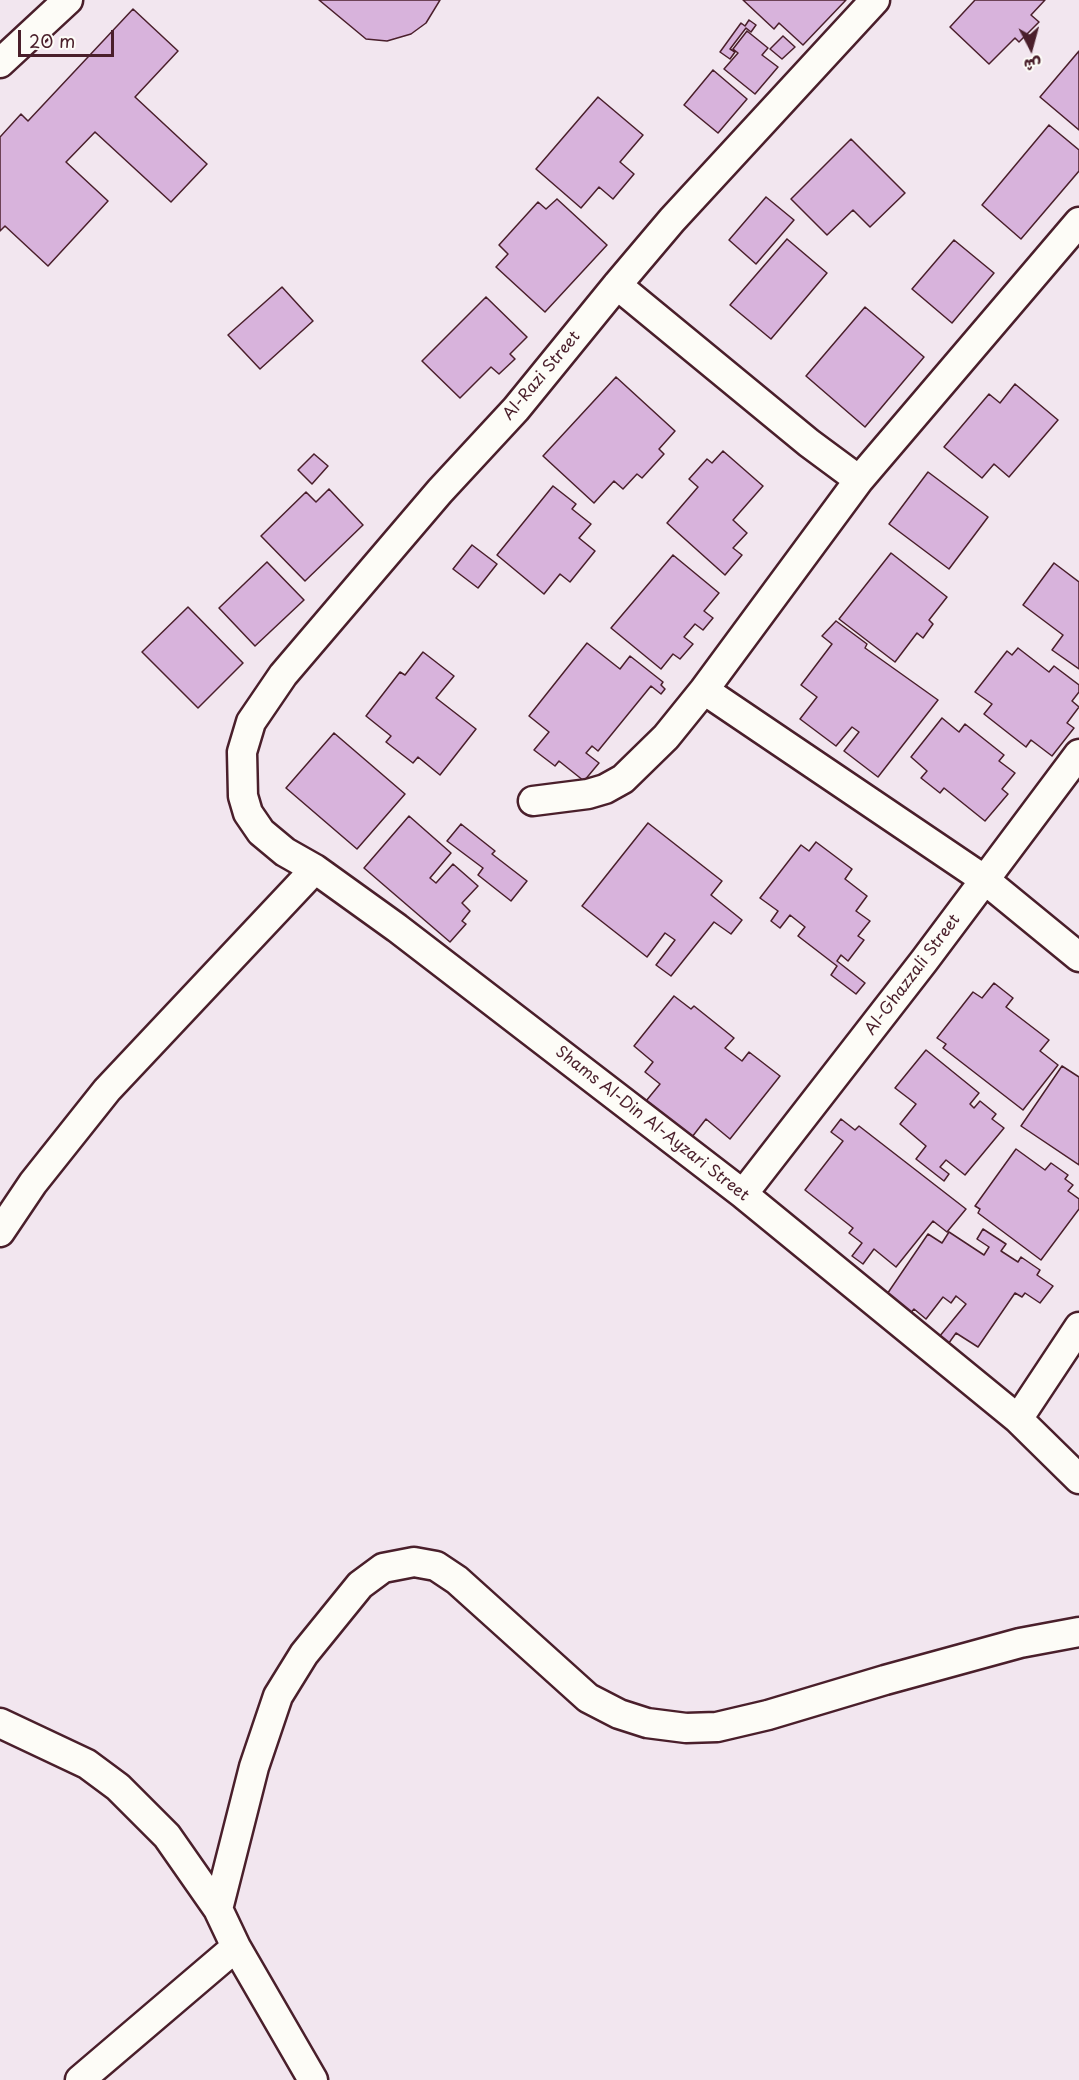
<!DOCTYPE html>
<meta charset="utf-8">
<style>
body{margin:0}
#map{position:relative;width:1079px;height:2080px;overflow:hidden;background:#f2e6ef;font-family:"Playpen Sans","Playpen Sans Arabic",sans-serif}
canvas{display:block}
.north{position:absolute;left:1001px;top:18px;width:60px;height:60px;-webkit-text-stroke:4px #fdfcf7;paint-order:stroke;rotate:174deg;font-size:16px;font-weight:700;line-height:24px;text-align:center;color:#4a1f2b}
.north::after{content:'';display:block;margin:auto;width:21px;height:27px;background:#4a1f2b;clip-path:polygon(50% 0,100% 100%,50% 72%,0 100%)}
.scale{position:absolute;left:18px;top:30px;width:96px;height:27px;box-sizing:border-box;border:3px solid #4a1f2b;border-top:0;padding-left:8px;font-size:18px;line-height:21px;white-space:nowrap;color:#4a1f2b;-webkit-text-stroke:4px #fdfcf7;paint-order:stroke}
</style>
<div id="map">
<canvas width="1079" height="2080"></canvas>
<div class="north">ش</div>
<div class="scale">20 m</div>
</div>
<script>
const context = document.querySelector('canvas').getContext('2d');
context.lineJoin = 'round';
function paint(path, color) {
  context.fillStyle = color;
  context.fill(path, 'evenodd');
}
function toPath(rows) {
  const path = new Path2D();
  for (const r of rows) {
    path.moveTo(r[0], r[1]);
    for (let i = 2; i < r.length; i += 2) path.lineTo(r[i], r[i + 1]);
  }
  return path;
}
function trace(path, color, width, dash) {
  context.strokeStyle = color;
  context.lineWidth = width;
  context.lineCap = dash ? 'butt' : 'round';
  context.setLineDash(dash || []);
  context.stroke(path);
}
function drawText(font, color, halo, rows, align = 'center') {
  context.font = font + ' "Playpen Sans",sans-serif';
  context.lineWidth = 4.5;
  context.setLineDash([]);
  context.textBaseline = 'middle';
  context.strokeStyle = halo;
  context.fillStyle = color;
  for (const [text, x, y, turn = 0] of rows) {
    context.save();
    context.translate(x, y);
    context.rotate((+turn || 0) * Math.PI / 180);
    context.textAlign = isNaN(turn) ? turn : align;
    if (halo) context.strokeText(text, 0, 0);
    context.fillText(text, 0, 0);
    context.restore();
  }
}
const building = toPath([
 [319,0,440,0,426,23,411,34,387,41,366,39,319,0],
 [743,0,846,0,803,45,779,23,774,29,743,0],
 [975,0,1045,0,1031,15,1039,22,1019,42,1015,38,989,64,950,27,975,0],
 [133,9,178,51,135,97,207,164,171,202,95,132,66,162,108,201,48,266,5,226,0,231,0,137,21,114,28,121,133,9],
 [749,20,756,25,751,32,746,28,730,49,735,52,730,59,720,52,741,23,745,26,749,20],
 [747,31,768,48,762,55,778,67,755,94,724,69,738,53,733,49,747,31],
 [783,36,795,47,782,59,770,49,783,36],
 [1079,51,1079,130,1040,97,1079,51],
 [713,70,747,99,718,133,684,105,713,70],
 [598,97,643,135,620,162,634,174,613,199,599,187,581,208,536,169,598,97],
 [1049,125,1079,150,1079,171,1021,239,982,205,1049,125],
 [851,139,905,193,870,227,853,210,827,235,791,199,851,139],
 [766,197,794,220,756,264,729,240,766,197],
 [557,199,607,245,545,312,496,267,508,254,499,245,538,202,546,209,557,199],
 [787,239,827,273,771,339,730,305,787,239],
 [954,240,994,273,952,323,912,289,954,240],
 [282,287,313,321,260,369,228,335,282,287],
 [486,297,527,337,510,354,515,359,499,374,491,367,460,398,422,361,486,297],
 [865,307,924,357,865,427,806,376,865,307],
 [616,377,675,431,659,449,664,454,642,478,637,474,623,489,614,481,594,503,543,456,616,377],
 [1015,384,1058,420,1009,477,994,464,982,478,944,447,989,394,1000,403,1015,384],
 [723,451,763,486,733,520,747,533,733,548,742,555,725,575,667,523,698,487,689,479,707,459,712,463,723,451],
 [314,454,328,466,312,484,298,470,314,454],
 [928,472,988,517,949,569,889,524,928,472],
 [553,486,576,504,572,509,591,524,579,538,595,551,570,582,560,574,544,594,497,555,553,486],
 [329,489,363,525,305,581,261,536,306,492,316,502,329,489],
 [472,545,497,564,478,588,453,569,472,545],
 [891,553,947,597,929,620,933,624,923,638,917,633,895,662,839,619,891,553],
 [673,555,719,593,704,611,713,618,703,630,695,624,684,637,693,644,680,659,673,654,661,669,611,628,673,555],
 [267,562,304,600,255,646,219,608,267,562],
 [1054,563,1079,582,1079,669,1052,650,1063,635,1023,605,1054,563],
 [188,607,243,663,198,708,142,652,188,607],
 [836,621,867,644,865,648,938,700,878,777,844,751,859,732,852,727,836,746,800,719,817,697,801,685,832,644,822,636,836,621],
 [587,643,620,669,630,656,663,682,661,685,665,689,661,694,651,686,598,751,592,746,586,753,599,763,584,781,559,761,555,766,534,750,549,732,529,716,587,643],
 [1018,648,1049,672,1054,666,1079,685,1079,692,1072,701,1079,707,1067,723,1074,728,1052,756,1031,740,1026,747,984,714,992,704,975,692,1007,651,1012,655,1018,648],
 [423,652,454,676,436,698,476,729,440,775,418,757,413,763,386,742,391,736,366,716,400,672,405,675,423,652],
 [942,718,959,732,965,724,1004,755,999,761,1015,773,1002,789,1008,794,985,821,944,788,940,793,921,778,927,771,911,757,942,718],
 [334,733,405,794,357,849,286,788,334,733],
 [409,816,451,853,430,878,436,883,453,864,478,886,462,903,470,911,462,921,466,924,450,942,364,868,409,816],
 [648,823,722,881,711,895,742,920,731,934,714,922,671,976,656,965,675,940,665,933,647,957,582,906,648,823],
 [461,824,495,851,492,854,527,881,511,901,478,875,483,868,447,841,461,824],
 [816,842,852,869,845,879,867,896,856,911,870,921,858,936,864,940,848,961,841,955,837,961,865,983,856,994,831,975,837,966,798,936,805,927,790,915,780,928,771,921,778,911,760,898,801,845,809,851,816,842],
 [994,983,1013,998,1006,1007,1049,1040,1040,1051,1058,1065,1023,1110,943,1048,946,1044,937,1038,973,992,982,998,994,983],
 [674,996,691,1009,694,1006,734,1038,725,1048,742,1061,749,1052,780,1076,730,1139,706,1119,692,1137,646,1101,660,1084,645,1072,653,1062,634,1046,674,996],
 [926,1050,979,1093,970,1104,974,1108,980,1101,996,1114,992,1119,1004,1128,965,1175,946,1160,940,1167,949,1174,944,1181,916,1159,926,1146,900,1124,916,1104,895,1088,926,1050],
 [1062,1066,1079,1077,1079,1165,1021,1126,1062,1066],
 [841,1119,855,1130,859,1126,966,1209,947,1232,933,1221,896,1267,874,1249,863,1264,852,1256,862,1243,849,1233,853,1228,805,1190,843,1141,831,1132,841,1119],
 [1016,1149,1045,1170,1051,1163,1068,1175,1065,1179,1073,1185,1068,1191,1079,1199,1079,1209,1041,1260,978,1213,980,1209,975,1206,1016,1149],
 [983,1229,1006,1244,1001,1251,1018,1262,1021,1257,1040,1270,1037,1275,1053,1286,1040,1303,1025,1293,1022,1297,1015,1293,978,1347,956,1333,946,1347,881,1303,928,1234,942,1243,949,1232,984,1255,989,1247,977,1239,983,1229],
 [956,1296,966,1304,939,1337,909,1315,914,1309,926,1319,943,1297,951,1303,956,1296]
]);
const street = toPath([
 [875,0,672,220,617,285,516,409,440,491,283,675,251,722,242,752,243,796,248,813,261,832,285,852,315,869,397,928,743,1194,1018,1419,1079,1479],
 [0,63,68,0],
 [617,285,809,443,859,480],
 [704,690,985,880,1079,957],
 [533,801,588,794,605,789,623,779,666,737,704,690,859,480,1079,222],
 [743,1194,924,961,1079,754],
 [0,1232,33,1183,107,1090,315,869],
 [1018,1419,1079,1327],
 [0,1723,87,1764,118,1787,167,1836,218,1909,236,1947,313,2080],
 [218,1909,254,1767,278,1696,304,1654,360,1585,383,1568,414,1562,436,1566,457,1580,588,1698,619,1714,647,1723,686,1728,717,1727,768,1715,885,1680,1020,1643,1079,1632],
 [80,2080,236,1947]
]);
const streetNames = [
 ["Al-Razi Street",542,376,-50],
 ["Al-Ghazzali Street",913,975,-53],
 ["Shams Al-Din Al-Ayzari Street",652,1124,38]
];
paint(building, '#d8b3dc');
trace(building, '#4a1f2b', 1.5);
trace(street, '#4a1f2b', 33);
trace(street, '#fdfcf7', 28);
drawText('16px', '#4a1f2b', '#fdfcf7', streetNames);
</script>
